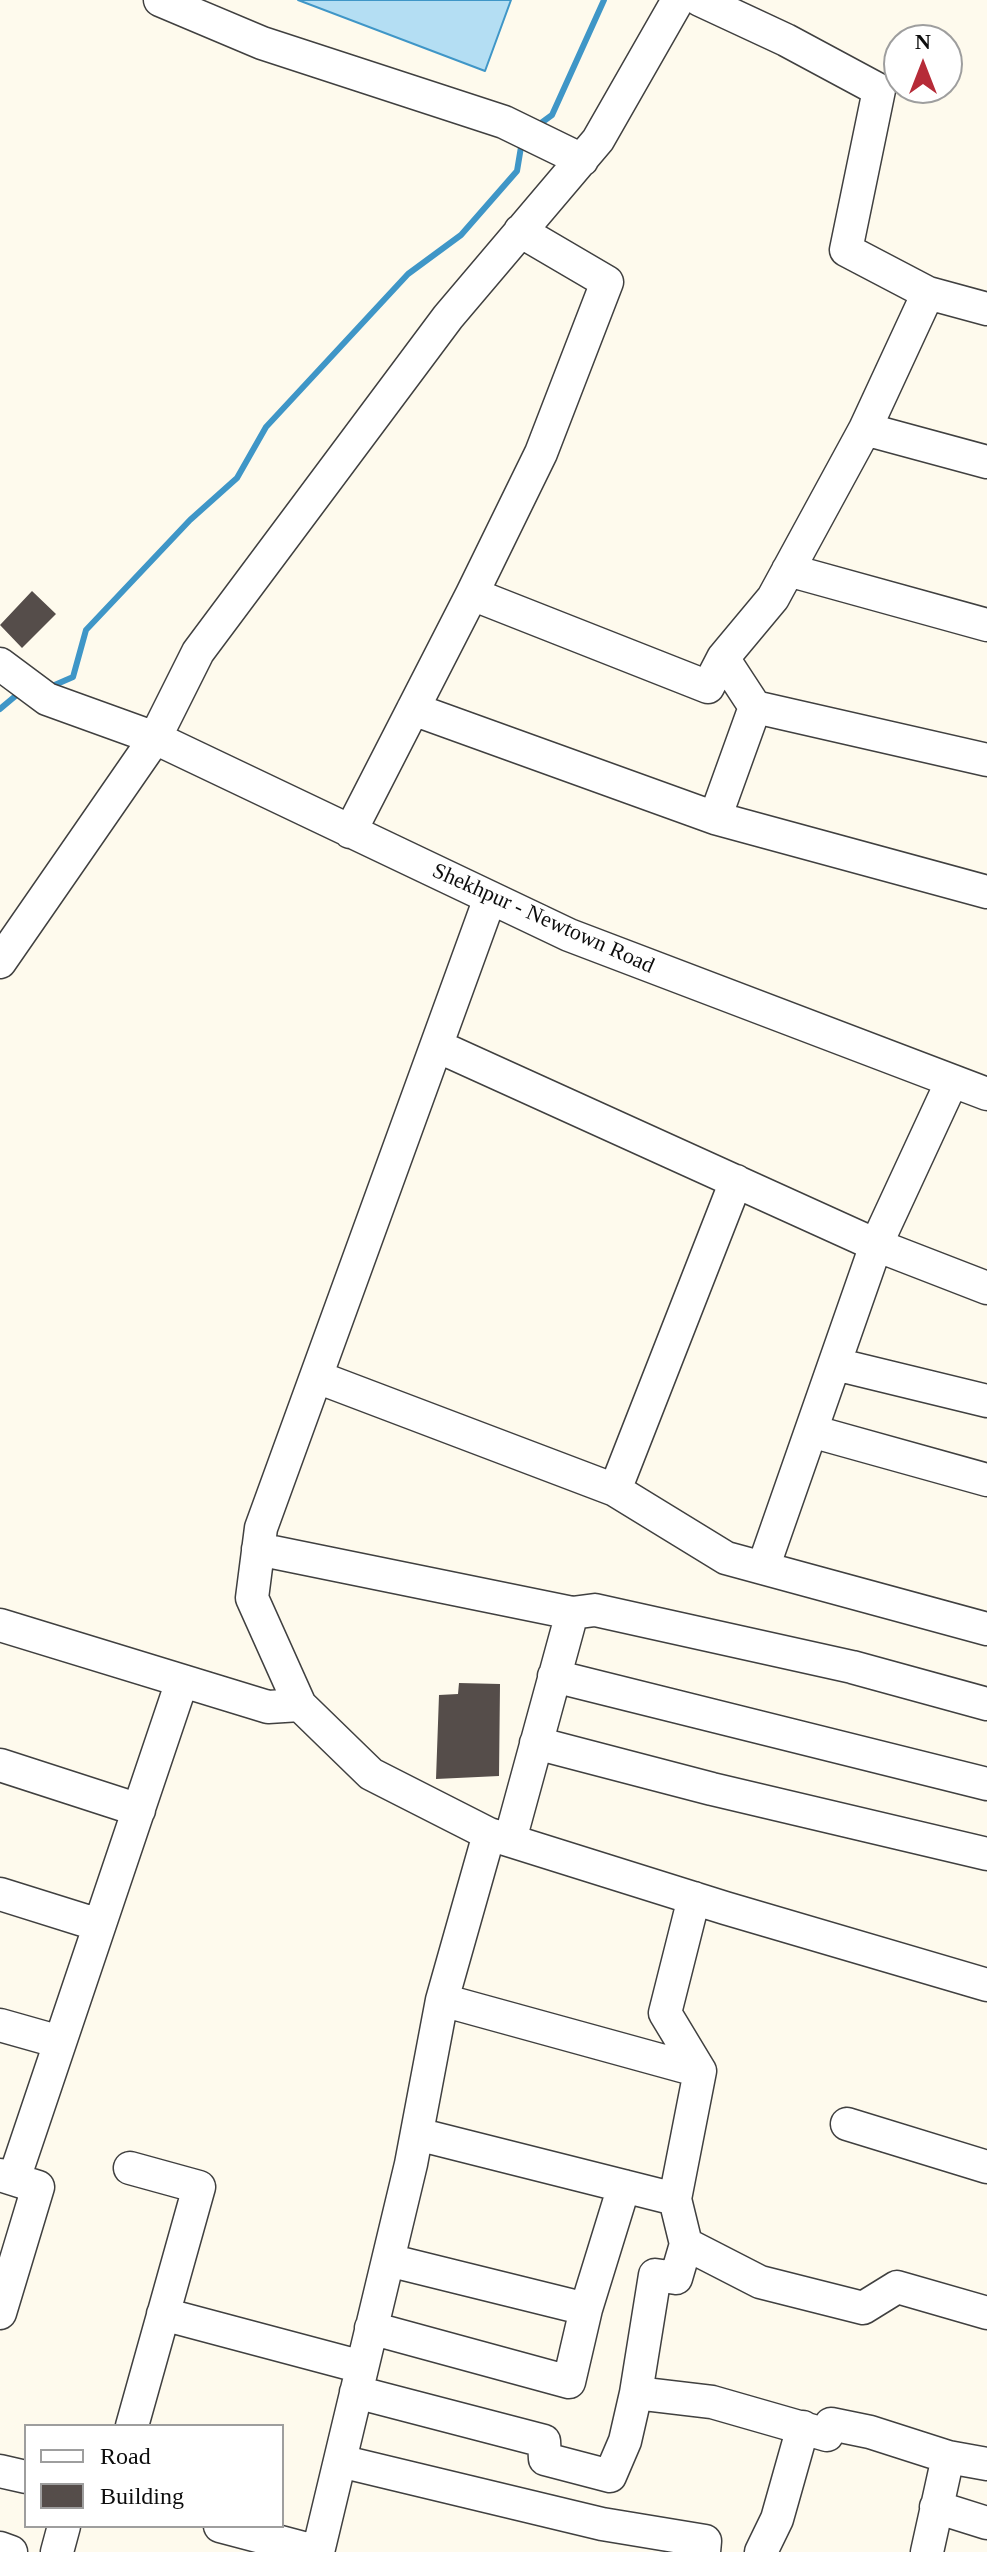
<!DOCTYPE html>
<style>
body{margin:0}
#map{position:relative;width:987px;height:2552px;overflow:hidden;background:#fefaed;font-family:"Times New Roman",serif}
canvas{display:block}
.legend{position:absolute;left:24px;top:2424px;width:260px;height:104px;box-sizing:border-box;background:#fff;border:2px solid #9e9e9e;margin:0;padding:10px 14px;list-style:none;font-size:24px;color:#0d0d0d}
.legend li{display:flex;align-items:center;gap:16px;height:40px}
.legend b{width:40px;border:2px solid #9e9e9e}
.north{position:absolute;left:883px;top:24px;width:80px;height:80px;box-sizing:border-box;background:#fff;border:2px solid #9e9e9e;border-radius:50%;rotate:0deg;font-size:22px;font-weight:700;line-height:32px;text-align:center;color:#0d0d0d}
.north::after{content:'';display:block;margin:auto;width:28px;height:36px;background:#b62b38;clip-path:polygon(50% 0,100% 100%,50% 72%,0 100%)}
</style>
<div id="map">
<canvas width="987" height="2552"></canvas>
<ul class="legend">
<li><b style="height:10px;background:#fff"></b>Road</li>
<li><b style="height:22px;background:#554d4a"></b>Building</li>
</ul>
<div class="north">N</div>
</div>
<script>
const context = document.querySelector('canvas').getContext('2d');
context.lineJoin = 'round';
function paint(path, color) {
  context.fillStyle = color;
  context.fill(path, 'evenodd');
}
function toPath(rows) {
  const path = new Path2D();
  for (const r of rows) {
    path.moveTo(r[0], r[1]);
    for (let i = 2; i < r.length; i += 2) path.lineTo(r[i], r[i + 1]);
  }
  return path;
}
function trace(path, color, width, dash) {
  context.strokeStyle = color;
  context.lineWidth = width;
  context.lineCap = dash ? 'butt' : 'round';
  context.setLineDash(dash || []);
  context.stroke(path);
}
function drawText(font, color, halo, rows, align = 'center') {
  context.font = font + ' "Times New Roman",serif';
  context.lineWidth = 8;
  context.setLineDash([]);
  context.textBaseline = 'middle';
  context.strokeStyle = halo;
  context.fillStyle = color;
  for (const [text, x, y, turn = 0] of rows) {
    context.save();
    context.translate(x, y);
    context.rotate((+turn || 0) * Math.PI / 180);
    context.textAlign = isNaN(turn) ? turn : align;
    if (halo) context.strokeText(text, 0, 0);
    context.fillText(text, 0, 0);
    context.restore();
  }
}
const water = toPath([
 [298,0,511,0,485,71,298,0]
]);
const stream = toPath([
 [537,126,552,115,604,0],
 [50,687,73,677,86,630,190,520,237,478,266,427,408,274,461,235,517,171,522,141],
 [0,709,19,693]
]);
const building = toPath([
 [32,591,56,614,22,648,0,625],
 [459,1683,500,1684,499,1776,436,1779,439,1695,458,1694]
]);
const minor = toPath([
 [160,0,262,43,504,122,582,160],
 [700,0,786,40,879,90,846,250,928,293,987,309],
 [520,231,607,282,541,453,472,594,708,687,723,658],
 [928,293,865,429,987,462],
 [865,429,773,598,723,658,755,707,715,818,987,892],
 [788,570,987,625],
 [0,664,47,699,155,738,569,935,987,1094],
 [755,707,987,760],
 [413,709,715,818],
 [350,832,472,594],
 [0,962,155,738,198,652,448,317,598,140,678,0],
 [437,1046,876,1245,952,1081],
 [835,1364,987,1401],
 [317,1377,615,1490,726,1558,987,1629],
 [811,1431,987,1480],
 [615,1490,736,1181],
 [258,1549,572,1613,510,1840],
 [763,1568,876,1245,987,1288],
 [572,1613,595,1610,852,1667,987,1704],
 [0,1625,268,1707,300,1705,252,1598,261,1528,490,898],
 [554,1676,987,1784],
 [300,1705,371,1774,489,1834,725,1908,987,1985],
 [536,1743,712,1789,987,1854],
 [0,1765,139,1810],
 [0,1894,99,1925],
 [442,2000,700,2071],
 [0,2025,60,2042],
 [847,2124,987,2167],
 [417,2134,675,2199],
 [130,2168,199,2187,132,2426],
 [0,2175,38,2187,0,2313],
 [14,2179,182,1681],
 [686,2244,760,2282,863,2308,897,2287,987,2313],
 [388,2260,586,2309],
 [163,2314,362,2367],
 [371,2328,569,2382,586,2309,624,2186],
 [356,2392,544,2441,545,2459,610,2476,625,2441,636,2393,712,2402,827,2435,831,2424,870,2432,948,2457,987,2464],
 [636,2393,655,2275,676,2278,686,2244,675,2199,700,2071,665,2013,694,1898],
 [340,2461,602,2524,705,2541,704,2552],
 [0,2471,26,2477],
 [936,2507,987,2523],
 [220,2526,318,2552,411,2164,442,2000,489,1834],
 [0,2548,11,2552],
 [57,2552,64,2526],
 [761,2552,777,2519,803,2427],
 [927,2552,948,2457]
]);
const streetNames = [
 ["Shekhpur - Newtown Road",543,919,24]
];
paint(water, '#b4def3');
trace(water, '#3f96c7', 2);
trace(stream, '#3f96c7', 6);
paint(building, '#554d4a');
trace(minor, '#404040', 35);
trace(minor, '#fff', 32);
drawText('22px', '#0d0d0d', '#fff', streetNames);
</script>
